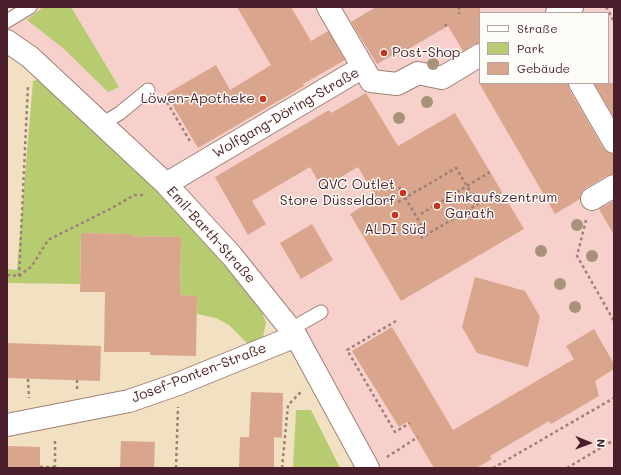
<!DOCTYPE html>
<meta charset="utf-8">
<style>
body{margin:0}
#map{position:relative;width:621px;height:475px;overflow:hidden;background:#f1e0c1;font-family:Mali,sans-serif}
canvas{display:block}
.frame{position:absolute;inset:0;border:8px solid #4a1f2b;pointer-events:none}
.legend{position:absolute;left:479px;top:12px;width:130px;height:72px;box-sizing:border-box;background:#fdfcf7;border:1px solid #b5a4a5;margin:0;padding:5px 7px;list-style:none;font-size:12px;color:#4a1f2b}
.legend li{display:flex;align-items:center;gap:8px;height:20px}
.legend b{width:20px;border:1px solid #b5a4a5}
.north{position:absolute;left:569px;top:423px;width:40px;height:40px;-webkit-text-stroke:3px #fdfcf7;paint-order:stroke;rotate:91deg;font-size:11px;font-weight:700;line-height:16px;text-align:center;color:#4a1f2b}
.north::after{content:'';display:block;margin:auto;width:14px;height:18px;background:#4a1f2b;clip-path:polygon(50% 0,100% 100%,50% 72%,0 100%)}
</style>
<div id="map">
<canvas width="621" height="475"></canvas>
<div class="frame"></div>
<ul class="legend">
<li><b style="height:5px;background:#fff"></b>Straße</li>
<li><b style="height:11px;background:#b7cc70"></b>Park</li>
<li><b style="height:11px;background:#d9a58d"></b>Gebäude</li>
</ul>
<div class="north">N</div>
</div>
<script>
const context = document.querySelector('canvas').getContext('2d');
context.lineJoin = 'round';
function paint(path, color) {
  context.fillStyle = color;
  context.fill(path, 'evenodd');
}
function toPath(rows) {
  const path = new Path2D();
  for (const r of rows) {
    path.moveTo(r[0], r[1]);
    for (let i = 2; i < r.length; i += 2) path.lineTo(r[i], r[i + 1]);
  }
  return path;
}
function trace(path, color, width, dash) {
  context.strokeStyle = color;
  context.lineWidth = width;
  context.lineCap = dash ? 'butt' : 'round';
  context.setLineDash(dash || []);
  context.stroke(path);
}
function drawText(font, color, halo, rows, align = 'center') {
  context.font = font + ' Mali,sans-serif';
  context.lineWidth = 3;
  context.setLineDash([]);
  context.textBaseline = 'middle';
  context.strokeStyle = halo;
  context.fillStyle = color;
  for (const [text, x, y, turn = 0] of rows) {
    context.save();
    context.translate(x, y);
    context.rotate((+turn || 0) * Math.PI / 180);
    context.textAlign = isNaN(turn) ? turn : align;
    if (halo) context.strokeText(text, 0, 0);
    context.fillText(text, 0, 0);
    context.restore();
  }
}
const built = toPath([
 [32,7,614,7,614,468,368,468,232,256,7,41,7,22],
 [480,13,608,13,608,83,480,83]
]);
const green = toPath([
 [43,7,71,7,119,87,108,92,64,49,27,20],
 [44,77,121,154,193,229,231,273,261,310,266,323,263,337,248,344,229,325,216,318,197,314,197,296,180,295,181,237,131,236,131,234,81,233,80,284,7,283,7,269,17,270,33,81],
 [296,410,311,410,340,468,293,468]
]);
const building = toPath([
 [237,7,291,7,311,41,328,31,345,60,303,84,304,86,198,148,166,94,216,65,230,90,271,65],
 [376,7,480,7,480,43,474,44,463,51,448,26,398,55,396,53,377,64,351,22],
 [479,83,568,83,569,89,603,148,608,153,614,154,614,174,608,175,586,188,581,193,580,199,555,214],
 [594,83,614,83,614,117],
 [366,93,398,146,455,113,524,229,401,301,350,214,376,198,358,167,322,188,310,167,252,201,266,224,248,235,215,177,329,110,331,113],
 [614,201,614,235,599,209],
 [312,224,333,260,301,279,280,243],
 [81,233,132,234,131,236,181,237,180,295,197,296,196,356,150,355,150,352,104,352,105,292,80,292],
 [475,277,525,291,540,317,528,367,477,353,462,327],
 [392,327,453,430,574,359,566,346,594,329,614,364,614,369,595,381,599,396,551,424,549,421,490,456,492,459,476,468,434,468,407,422,399,427,352,351],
 [8,343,101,346,100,381,7,378],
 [251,392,283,393,282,438,274,437,274,468,239,468,240,437,249,437],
 [121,441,155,442,154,468,120,468],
 [8,446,40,447,40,468,7,468]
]);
const path = toPath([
 [458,7,460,10,459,14],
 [606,7,614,21],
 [445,24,447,27],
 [164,97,191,143],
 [399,187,427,235],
 [398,202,456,168,478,204,421,238],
 [421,214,490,172],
 [586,220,577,256,614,321],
 [7,275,19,276,32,266,48,240,110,209,134,195,144,195],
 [19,276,28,85],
 [396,321,347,350,395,432,410,423],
 [28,379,29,398],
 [77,380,77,390],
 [387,457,418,437],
 [40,467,55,467],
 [55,468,55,439],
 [176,468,178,407],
 [282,468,288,405,301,392],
 [493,468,614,398],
 [567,468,614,440]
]);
const lane = toPath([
 [7,21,30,7],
 [102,124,120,113,148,90],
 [291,329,321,312]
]);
const street = toPath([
 [328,7,363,67],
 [557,13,572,7],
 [7,41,30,57,166,184,232,256,296,336,368,468],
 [580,83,614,142],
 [166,184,363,67,371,81,397,84,418,73,442,78,480,55],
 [592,199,614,186],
 [7,425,129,401,178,384,296,336]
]);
const trees = [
 [433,64],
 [427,102],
 [399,118],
 [577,225],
 [541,251],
 [592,256],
 [560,284],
 [575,307]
];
const markers = [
 [384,53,4,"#c8321e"],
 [263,99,4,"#c8321e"],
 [403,193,4,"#c8321e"],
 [437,206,4,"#c8321e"],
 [395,215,4,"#c8321e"]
];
const poiNames = [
 ["Post-Shop",392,53],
 ["Löwen-Apotheke",255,99,"right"],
 ["QVC Outlet",395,185,"right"],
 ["Store Düsseldorf",395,201,"right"],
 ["Einkaufszentrum",445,198],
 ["Garath",445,214],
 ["ALDI Süd",395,230,"center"]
];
const streetNames = [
 ["Wolfgang-Döring-Straße",286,113,-30],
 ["Emil-Barth-Straße",211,235,48],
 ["Josef-Ponten-Straße",199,373,-21]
];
paint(built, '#f7d0cb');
paint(green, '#b7cc70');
paint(building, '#d9a58d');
trace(lane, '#9e8076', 15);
trace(street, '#9e8076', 24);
trace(path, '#9e8076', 2.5, [3, 3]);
trace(lane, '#fff', 13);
trace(street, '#fff', 22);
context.fillStyle = '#a7927a';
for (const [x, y] of trees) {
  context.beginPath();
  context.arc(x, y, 6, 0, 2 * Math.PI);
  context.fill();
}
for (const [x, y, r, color] of markers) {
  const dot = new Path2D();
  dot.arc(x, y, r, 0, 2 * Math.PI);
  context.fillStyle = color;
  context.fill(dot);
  trace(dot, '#fdfcf7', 1.5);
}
drawText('14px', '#4a1f2b', '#fdfcf7', poiNames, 'left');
drawText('14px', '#4a1f2b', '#fdfcf7', streetNames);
</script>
